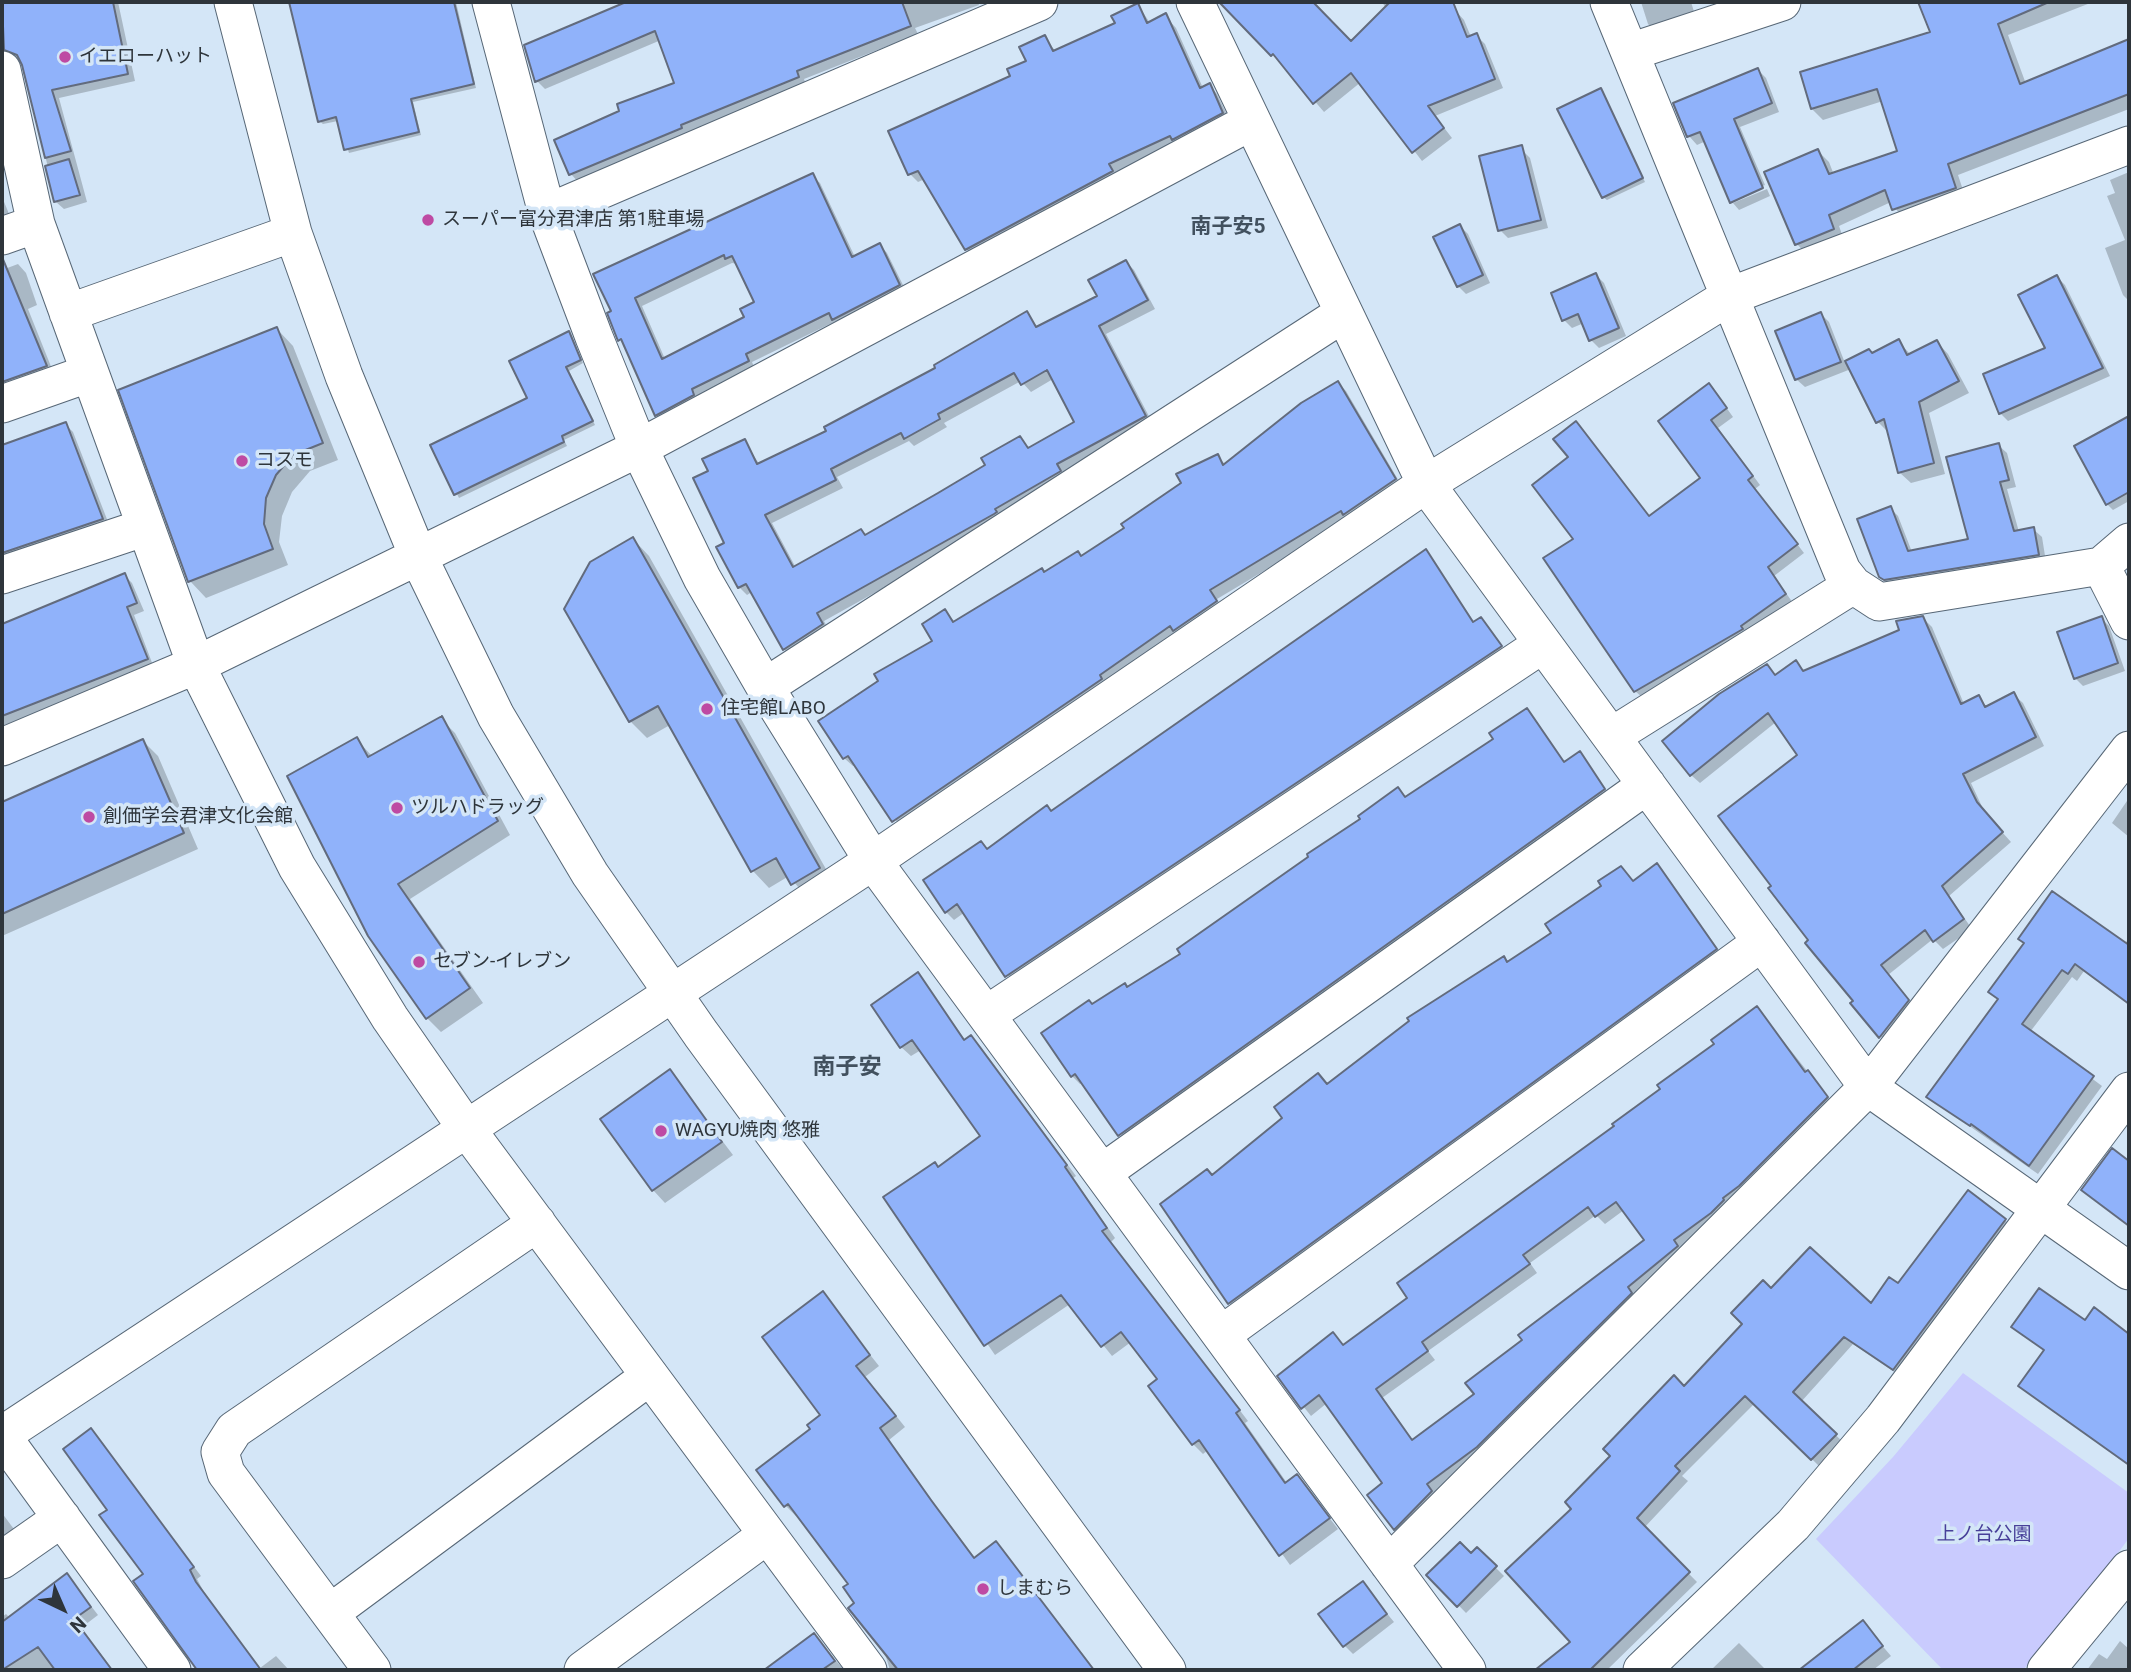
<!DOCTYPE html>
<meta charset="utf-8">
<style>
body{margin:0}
#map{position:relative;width:2131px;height:1672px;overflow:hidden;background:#d4e6f7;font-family:Roboto,sans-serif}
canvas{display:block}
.frame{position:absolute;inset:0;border:4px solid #2e353b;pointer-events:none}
.north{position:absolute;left:28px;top:1574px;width:70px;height:70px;-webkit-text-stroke:5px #d4e6f7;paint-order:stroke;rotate:136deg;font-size:19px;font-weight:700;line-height:28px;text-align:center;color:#2e353b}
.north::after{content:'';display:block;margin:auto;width:24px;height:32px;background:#2e353b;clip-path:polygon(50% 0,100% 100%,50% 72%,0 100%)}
</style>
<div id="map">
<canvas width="2131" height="1672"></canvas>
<div class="frame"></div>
<div class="north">N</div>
</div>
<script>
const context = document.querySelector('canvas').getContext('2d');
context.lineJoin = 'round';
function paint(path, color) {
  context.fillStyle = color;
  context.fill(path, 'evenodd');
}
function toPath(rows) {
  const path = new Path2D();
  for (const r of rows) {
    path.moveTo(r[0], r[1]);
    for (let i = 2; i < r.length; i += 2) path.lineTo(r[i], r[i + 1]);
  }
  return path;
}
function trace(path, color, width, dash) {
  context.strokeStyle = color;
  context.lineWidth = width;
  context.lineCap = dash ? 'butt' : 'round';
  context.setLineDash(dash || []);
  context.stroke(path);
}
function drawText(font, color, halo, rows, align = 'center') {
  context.font = font + ' Roboto,"Noto Sans JP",sans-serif';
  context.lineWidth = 7;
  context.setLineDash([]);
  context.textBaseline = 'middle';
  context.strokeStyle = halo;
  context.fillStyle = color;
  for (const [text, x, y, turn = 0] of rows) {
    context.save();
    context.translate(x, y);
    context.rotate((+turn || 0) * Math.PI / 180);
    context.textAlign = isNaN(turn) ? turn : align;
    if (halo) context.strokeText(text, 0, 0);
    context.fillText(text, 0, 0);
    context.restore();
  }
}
const green = toPath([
 [1963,1373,2129,1493,2129,1538,2071,1617,2023,1670,1943,1670,1816,1539,1893,1457]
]);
const shadow = toPath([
 [2,2,118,2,135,81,59,98,87,202,64,209,56,202,24,65,6,49,2,39],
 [291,2,456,2,476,88,413,102,421,135,349,153,338,121,323,124,319,121],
 [628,2,978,2,979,5,915,28,918,34,804,79,806,85,688,133,689,136,579,183,571,174,556,141,676,84,661,40,545,89,537,81,526,46],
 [1240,2,1311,2,1351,43,1386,8,1382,2,1439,2,1447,14,1455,10,1464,20,1471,37,1476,35,1485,44,1503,88,1435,116,1452,138,1422,161,1361,82,1324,112,1282,63,1232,13,1241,4],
 [1641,2,1691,2,1696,18,1656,32,1648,24],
 [1920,2,2093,2,2008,35,2026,84,2129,42,2129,109,1958,175,1966,199,1904,220,1891,202,1839,226,1844,240,1808,256,1797,244,1766,173,1818,151,1829,162,1834,175,1899,152,1883,101,1823,120,1812,109,1932,33],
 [1138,5,1150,23,1168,19,1176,28,1203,88,1209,85,1217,94,1230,121,1116,172,1120,180,974,257,966,249,925,179,918,182,910,174,1028,62,1045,37,1056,52,1117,23],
 [1758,70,1766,78,1779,112,1740,127,1765,185,1732,200,1732,203,1706,141,1697,145,1689,136,1675,103],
 [1601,90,1645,182,1607,200,1603,197],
 [1522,150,1530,158,1548,228,1508,238,1500,230],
 [2129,172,2129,301,2123,295,2105,248,2125,240,2107,196,2115,193,2110,180],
 [812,176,820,183,855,257,880,245,887,253,907,293,841,326,836,321,752,362,755,369,664,422,656,415,610,314],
 [732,263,738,264,757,303,746,318,665,359,642,306],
 [1767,189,1770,196,1739,210,1733,203],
 [2,197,12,221,2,225],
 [1460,226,1468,234,1490,283,1466,294,1458,286],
 [1126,262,1134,270,1155,309,1106,334,1153,424,1002,522,824,621,830,633,792,657,784,649,752,592,747,595,739,587,710,472,744,441,760,465,829,432,1027,313,1038,328,1099,297],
 [1053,379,1076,423,1030,449,1020,438,987,466,866,537,796,568,772,523,843,488,837,477,909,441,914,446,947,427,944,423,1021,381,1031,392],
 [18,264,26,273,37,305,28,309,54,374,2,393,2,270],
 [1596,275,1604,283,1626,336,1599,348,1591,340,1584,323,1572,328,1564,320],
 [2057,277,2065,285,2110,376,2008,421,2000,413,2047,349],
 [1821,314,1829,322,1845,363,1869,351,1873,355,1899,342,1911,355,1937,342,1948,354,1969,393,1929,413,1945,474,1911,483,1899,472,1890,434,1878,422,1851,369,1805,387,1796,379],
 [277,329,293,346,338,460,310,471,292,492,282,516,279,542,288,565,206,598,190,581],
 [569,334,583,363,569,371,595,425,564,440,567,446,459,498,433,446,530,399],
 [1338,383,1346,391,1403,488,1217,599,1224,610,902,829,856,764,853,766,844,758,821,721,934,642,945,611,955,622,1081,557,1126,529,1217,456,1226,465],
 [1716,393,1733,417,1718,428,1760,485,1755,489,1804,553,1774,576,1793,603,1643,698,1635,691,1650,517,1703,478,1661,421],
 [2127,419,2129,501,2113,510,2107,504],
 [65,424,73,432,110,527,2,565,2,446],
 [1998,445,2007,453,2016,487,2007,489,2019,532,2033,529,2042,537,2046,562,1889,585,1880,576,1890,508,1898,516,1912,552,1971,541],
 [633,539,649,556,835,885,809,900,789,876,769,888,753,871,670,725,647,738,630,721,566,609],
 [1426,552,1475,623,1481,619,1508,655,1014,984,965,912,954,920,946,912,988,850,1051,812],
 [124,575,132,583,144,611,134,615,154,668,2,726,2,625],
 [1923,618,1932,627,1964,704,1978,697,1988,708,2014,695,2023,703,2044,746,1971,783,1985,813,2011,842,1949,896,1972,929,1943,949,1933,939,1888,975,1917,1009,1889,1046,1853,1004,1856,1001,1811,940,1800,756,1776,722,1700,783,1691,775,1767,666,1776,676,1795,663,1805,672,1902,631],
 [2101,618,2109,626,2125,671,2083,686,2075,678],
 [1526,710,1565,763,1580,754,1612,798,1128,1142,1083,1082,1080,1084,1072,1076,1043,1033,1128,989,1183,955,1362,819,1397,789,1406,798,1496,740],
 [441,719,455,733,510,835,410,899,483,1003,441,1032,427,1018,370,936,357,740,372,756],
 [143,741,158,756,198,849,2,936,2,804],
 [2129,798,2129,837,2112,823],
 [1657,865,1724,957,1237,1311,1229,1303,1213,1177,1328,1086,1504,958,1508,963,1554,934,1621,868,1634,883],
 [2129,937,2129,1004,2084,971,2077,981,2072,977,2030,1032,2102,1086,2038,1174,1928,1097,1999,1001,1990,992,2125,944],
 [918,974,966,1041,971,1037,981,1047,1076,1176,1073,1178,1115,1238,1111,1242,1248,1421,1245,1423,1287,1483,1297,1476,1338,1529,1290,1565,1208,1450,1203,1454,1193,1444,1159,1380,1131,1342,1112,1356,1070,1304,995,1355,886,1197,939,1168,983,1136,921,1050,911,1056,901,1047],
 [1757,1008,1835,1106,1485,1455,1433,1493,1439,1500,1403,1537,1395,1529,1385,1483,1327,1403,1311,1416,1279,1376,1333,1334,1344,1346,1409,1298],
 [1624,1210,1646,1240,1525,1340,1476,1395,1414,1442,1382,1398,1435,1360,1428,1351,1537,1273,1530,1263,1596,1215,1605,1224],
 [670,1072,733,1155,665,1203,653,1190],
 [2005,1220,2014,1229,1903,1378,1853,1344,1801,1402,1844,1443,1821,1468,1755,1403,1682,1476,1688,1481,1644,1528,1697,1582,1607,1670,1538,1670,1573,1642,1574,1509,1744,1324,1771,1290,1871,1306,1898,1285],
 [822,1294,879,1366,865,1377,905,1427,889,1440,941,1513,976,1559,996,1544,1006,1554,1095,1670,890,1670,886,1657,850,1608,857,1603,850,1584,798,1515,796,1516,786,1506,759,1471,812,1429,823,1415],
 [2094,1310,2129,1336,2129,1466,2020,1386,2045,1351,2014,1327,2085,1322],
 [91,1430,201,1576,197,1579,204,1592,260,1668,276,1656,289,1670,199,1670,136,1581,145,1574,109,1510],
 [2,1513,19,1536,2,1548],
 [1477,1549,1504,1576,1466,1613,1429,1575],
 [1362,1583,1394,1622,1353,1654,1345,1646],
 [74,1584,98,1615,81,1628,113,1670,2,1670,2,1617,6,1614,10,1618],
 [1862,1622,1891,1656,1873,1670,1802,1670],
 [814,1635,844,1670,779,1670,775,1664],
 [2120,1641,2129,1649,2129,1670,2087,1670,2099,1654,2107,1659],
 [1739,1643,1766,1670,1711,1670]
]);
const building = toPath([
 [2,2,113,2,128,74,52,90,71,151,45,158,22,65,17,55,4,50,2,2],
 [289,2,454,2,474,84,411,99,419,132,344,150,336,117,318,122,289,2],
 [626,2,902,2,911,26,797,71,799,77,681,125,682,128,569,175,554,140,619,111,617,104,674,83,655,31,535,82,524,45,626,2],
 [1219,2,1313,2,1351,41,1390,2,1453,2,1467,37,1477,33,1495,79,1428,106,1444,128,1412,153,1351,73,1313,104,1273,54,1271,56,1219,2],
 [1918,2,2049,2,1998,24,2020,84,2129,39,2129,94,1948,164,1956,188,1892,210,1885,190,1829,215,1834,229,1795,245,1764,172,1818,149,1829,174,1897,151,1877,89,1811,109,1800,72,1930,32,1918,2],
 [1138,3,1147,23,1166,13,1200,88,1210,83,1223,113,1172,140,1170,136,1109,164,1113,171,965,250,918,171,908,175,888,131,1010,76,1007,69,1026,61,1019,47,1045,35,1053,51,1115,23,1111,16,1138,3],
 [1758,68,1772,103,1734,119,1763,188,1730,203,1700,132,1687,137,1673,103,1758,68],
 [1601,88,1643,178,1602,198,1557,109,1601,88],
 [1522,145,1541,220,1498,231,1479,156,1522,145],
 [69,159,80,195,54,202,45,166,69,159],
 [813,173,852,257,880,243,900,285,832,320,829,313,746,354,749,361,692,389,694,395,655,416,621,339,618,341,607,313,611,311,593,274,813,173],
 [724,255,725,259,732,256,754,302,740,309,744,317,662,359,635,298,724,255],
 [1460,224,1483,275,1457,287,1433,237,1460,224],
 [2,257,47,366,2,382,2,257],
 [1126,260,1148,300,1099,326,1146,416,1057,464,1061,471,995,509,997,512,994,514,817,613,823,624,783,650,746,584,738,588,716,547,724,543,693,478,708,471,702,459,745,439,757,464,826,431,824,427,935,368,934,365,1027,311,1036,327,1097,296,1088,280,1126,260],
 [1047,370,1074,422,1028,448,1020,436,981,458,985,465,938,493,865,535,861,529,793,567,765,515,836,480,831,469,901,433,904,439,940,419,938,414,1014,373,1021,385,1047,370],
 [1596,273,1619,328,1589,341,1578,314,1562,321,1551,293,1596,273],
 [2057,275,2103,368,1999,414,1983,374,2045,348,2018,295,2057,275],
 [1821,312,1841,362,1795,380,1775,331,1821,312],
 [277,327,323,443,293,455,276,475,266,498,264,524,273,549,188,582,118,390,277,327],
 [569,331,581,360,566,367,593,421,562,436,564,442,454,495,430,445,527,398,509,361,569,331],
 [1899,339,1907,355,1937,340,1959,381,1919,402,1934,463,1898,473,1884,419,1876,423,1845,361,1869,349,1872,353,1899,339],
 [1338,381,1396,479,1343,515,1341,511,1210,590,1217,601,1173,631,1170,626,1100,675,1102,679,892,822,848,756,843,759,818,721,878,681,874,674,932,641,922,624,945,609,953,622,1042,568,1044,572,1078,551,1081,556,1124,528,1121,524,1181,483,1176,474,1218,454,1223,465,1301,403,1338,381],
 [1709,383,1727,408,1711,420,1753,476,1748,480,1798,544,1768,567,1786,594,1741,626,1743,629,1634,692,1543,558,1573,539,1532,485,1568,457,1553,439,1576,421,1649,516,1700,478,1658,421,1709,383],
 [2129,416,2129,492,2106,505,2074,446,2129,416],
 [66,422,103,519,2,553,2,445,66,422],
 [1999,443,2009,480,2000,482,2014,531,2034,527,2039,555,1884,580,1879,577,1857,519,1891,506,1908,551,1968,539,1946,457,1999,443],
 [633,537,820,868,791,885,776,858,751,872,658,706,629,722,564,609,590,562,633,537],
 [1426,549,1473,622,1481,617,1502,646,1005,977,957,904,945,913,923,880,981,841,987,849,1047,805,1051,811,1426,549],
 [125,573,137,603,127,607,148,659,2,716,2,624,125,573],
 [1923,616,1961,704,1979,695,1985,707,2014,692,2036,737,1963,774,1977,802,2003,832,1942,886,1964,919,1933,942,1925,930,1881,965,1909,1000,1879,1038,1850,1003,1853,1001,1805,943,1808,940,1768,888,1771,886,1718,816,1797,755,1768,713,1690,776,1662,741,1719,694,1767,664,1775,675,1796,660,1803,671,1899,630,1896,621,1923,616],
 [2102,616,2118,663,2074,679,2057,632,2102,616],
 [1527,708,1564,762,1580,751,1605,789,1118,1136,1075,1074,1071,1077,1041,1033,1089,1000,1092,1004,1125,983,1127,987,1180,954,1177,949,1308,857,1307,854,1360,819,1358,816,1398,787,1405,797,1493,739,1489,733,1527,708],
 [442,716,498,821,398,884,470,988,426,1019,368,936,287,776,357,737,368,757,442,716],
 [143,739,184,833,2,914,2,802,143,739],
 [1657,863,1717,949,1228,1304,1160,1204,1207,1169,1212,1175,1282,1118,1274,1107,1318,1073,1327,1084,1409,1021,1407,1018,1504,956,1507,962,1551,933,1545,924,1601,886,1598,881,1621,866,1633,881,1657,863],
 [2052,891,2129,945,2129,1004,2075,964,2068,974,2062,970,2022,1024,2094,1076,2029,1166,1971,1124,1970,1126,1926,1097,1998,999,1988,992,2024,943,2018,939,2052,891],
 [918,972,964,1040,971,1035,1067,1165,1065,1167,1107,1228,1102,1231,1240,1410,1236,1413,1285,1483,1297,1474,1330,1518,1279,1556,1199,1440,1192,1445,1148,1386,1157,1379,1121,1332,1101,1347,1061,1295,984,1346,883,1197,935,1162,938,1167,980,1136,912,1040,900,1048,871,1005,918,972],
 [1757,1006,1805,1072,1808,1070,1828,1097,1739,1186,1723,1198,1724,1200,1711,1213,1674,1240,1678,1246,1628,1287,1632,1293,1477,1447,1427,1484,1432,1491,1394,1530,1367,1495,1382,1483,1319,1395,1301,1409,1277,1376,1333,1332,1343,1345,1407,1298,1397,1283,1614,1126,1612,1124,1660,1089,1657,1085,1714,1044,1711,1040,1757,1006],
 [1616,1202,1644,1240,1518,1335,1522,1340,1465,1383,1474,1394,1412,1440,1376,1389,1428,1351,1422,1342,1530,1264,1523,1255,1588,1207,1595,1217,1616,1202],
 [670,1069,722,1142,652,1191,600,1119,670,1069],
 [2112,1148,2129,1161,2129,1226,2081,1190,2112,1148],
 [1968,1190,2006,1219,1893,1370,1844,1337,1793,1392,1837,1434,1811,1460,1745,1396,1675,1466,1680,1471,1637,1518,1690,1572,1590,1670,1535,1670,1570,1642,1505,1571,1571,1509,1565,1502,1610,1456,1603,1449,1674,1375,1684,1386,1742,1324,1731,1313,1763,1280,1771,1288,1810,1247,1871,1303,1889,1277,1898,1283,1968,1190],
 [2039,1288,2085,1320,2094,1307,2129,1334,2129,1465,2018,1386,2044,1350,2011,1327,2039,1288],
 [823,1291,870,1355,856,1366,896,1416,880,1428,931,1500,974,1558,996,1541,1094,1670,898,1670,848,1608,854,1603,843,1587,848,1584,788,1504,784,1507,756,1470,810,1429,807,1425,820,1415,762,1337,823,1291],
 [91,1428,194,1567,190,1570,196,1582,261,1670,197,1670,133,1581,143,1574,99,1515,107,1510,63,1449,91,1428],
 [1460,1542,1471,1553,1477,1547,1497,1566,1457,1607,1426,1575,1460,1542],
 [67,1573,91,1607,74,1619,112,1670,55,1670,38,1647,2,1670,2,1622,67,1573],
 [1363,1581,1387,1614,1343,1647,1318,1614,1363,1581],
 [1863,1620,1883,1646,1853,1670,1799,1670,1863,1620],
 [814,1633,835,1661,822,1670,764,1670,814,1633]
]);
const minor = toPath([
 [233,2,293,233,344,376,418,556,496,716,590,874,701,1034,1167,1670],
 [491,2,547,213,594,337,639,448,702,578,765,687,873,861,1467,1670],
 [1195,2,1426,484,1868,1087,2129,1271],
 [1609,2,1842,571,1853,585,1879,602,2101,566,2129,542],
 [1630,52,1782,2],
 [2,70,36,224,196,665,297,867,390,1018,466,1128,868,1670],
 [547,213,1039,2],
 [2,236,36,224],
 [68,313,293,233],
 [2,404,90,373],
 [2101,566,2129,621],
 [2,575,146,527],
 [765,687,1344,313],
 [1612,736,1853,585],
 [2,747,196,665,639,448,1252,121],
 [986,1015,1543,644],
 [1102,1173,1647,785],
 [1221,1335,1762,942],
 [2,1435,873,861,1426,484,1730,296,2129,145],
 [2,1436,172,1670],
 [2,1560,62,1518],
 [1389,1564,1868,1087,2129,750],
 [330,1613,650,1376],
 [372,1670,226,1473,220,1452,234,1430,537,1223],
 [583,1670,767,1535],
 [1642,1670,1793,1525,1883,1419,2129,1091],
 [2046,1670,2129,1569]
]);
const markers = [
 [65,57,7,"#be4aa3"],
 [428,220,7,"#be4aa3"],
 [242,461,7,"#be4aa3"],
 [707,709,7,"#be4aa3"],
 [397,808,7,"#be4aa3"],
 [89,817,7,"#be4aa3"],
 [419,962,7,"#be4aa3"],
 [661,1131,7,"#be4aa3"],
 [983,1589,7,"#be4aa3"]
];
const poiNames = [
 ["イエローハット",79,57],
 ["スーパー富分君津店 第1駐車場",442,220],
 ["コスモ",256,461],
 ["住宅館LABO",721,709],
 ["ツルハドラッグ",411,808],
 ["創価学会君津文化会館",103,817],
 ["セブン-イレブン",433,962],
 ["WAGYU焼肉 悠雅",675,1131],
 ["しまむら",997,1589]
];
const parkNames = [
 ["上ノ台公園",1984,1535]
];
const neighbourhoodNames = [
 ["南子安5",1228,228]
];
const quarterNames = [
 ["南子安",847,1068]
];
paint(green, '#c9cbfe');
paint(shadow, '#0003');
paint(building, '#90b2fa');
trace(building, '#626b7d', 2);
trace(minor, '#576776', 39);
trace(minor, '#fff', 37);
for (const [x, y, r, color] of markers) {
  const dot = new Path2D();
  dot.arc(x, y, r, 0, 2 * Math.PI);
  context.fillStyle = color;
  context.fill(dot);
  trace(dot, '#d4e6f7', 2.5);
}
drawText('19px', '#2e353b', '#d4e6f7', poiNames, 'left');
drawText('19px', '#484099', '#d4e6f7', parkNames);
drawText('bold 21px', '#42515f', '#d4e6f7', neighbourhoodNames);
drawText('bold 23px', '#42515f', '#d4e6f7', quarterNames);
</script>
